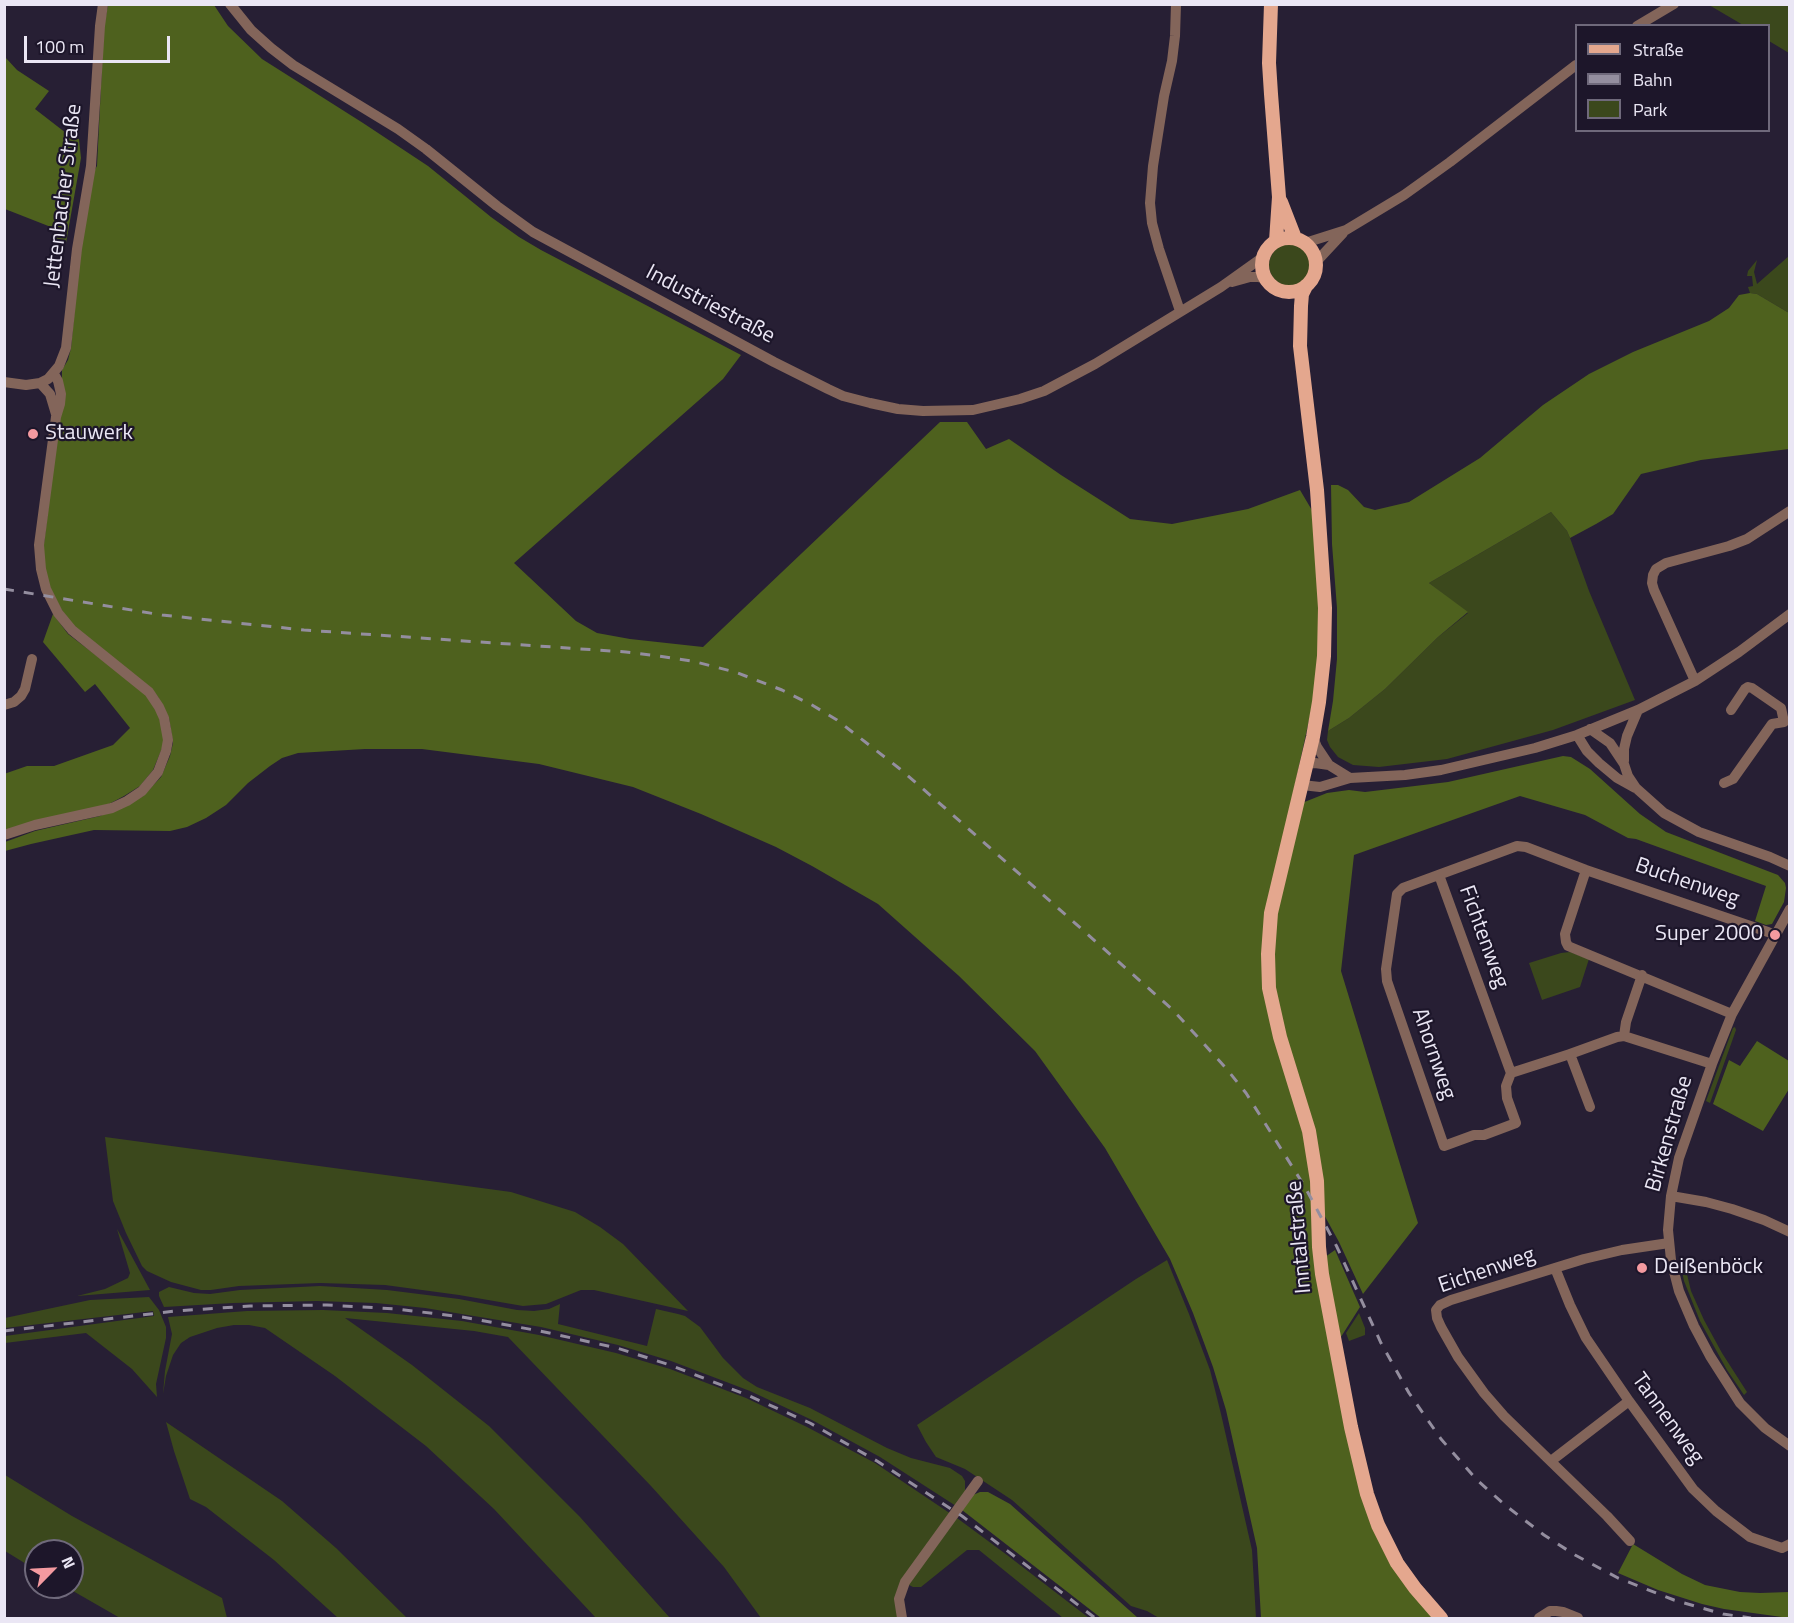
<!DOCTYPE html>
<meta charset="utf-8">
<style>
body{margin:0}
#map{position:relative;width:1794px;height:1623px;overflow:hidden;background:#271f34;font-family:"Titillium Web",sans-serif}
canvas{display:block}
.frame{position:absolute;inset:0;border:6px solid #eae6f4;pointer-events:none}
.legend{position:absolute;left:1575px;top:24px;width:195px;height:108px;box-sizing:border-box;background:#1d162a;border:2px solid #6f697b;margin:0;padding:8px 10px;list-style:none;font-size:18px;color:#eae6f4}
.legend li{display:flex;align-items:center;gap:12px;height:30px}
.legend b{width:30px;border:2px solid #6f697b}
.north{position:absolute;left:24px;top:1539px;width:60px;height:60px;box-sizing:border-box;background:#1d162a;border:2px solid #6f697b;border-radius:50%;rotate:66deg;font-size:16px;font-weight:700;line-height:24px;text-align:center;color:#eae6f4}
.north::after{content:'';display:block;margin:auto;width:21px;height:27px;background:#f49aa0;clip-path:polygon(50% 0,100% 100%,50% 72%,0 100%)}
.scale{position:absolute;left:24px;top:36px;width:146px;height:27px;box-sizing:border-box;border:3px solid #eae6f4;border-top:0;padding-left:8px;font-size:18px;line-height:21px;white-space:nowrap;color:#eae6f4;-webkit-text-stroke:4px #1d162a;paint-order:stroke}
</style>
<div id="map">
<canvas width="1794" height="1623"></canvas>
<div class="frame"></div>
<ul class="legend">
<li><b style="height:8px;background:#e4a78e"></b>Straße</li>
<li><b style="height:8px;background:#948e9f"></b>Bahn</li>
<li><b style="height:16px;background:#3b481c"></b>Park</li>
</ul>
<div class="north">N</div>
<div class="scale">100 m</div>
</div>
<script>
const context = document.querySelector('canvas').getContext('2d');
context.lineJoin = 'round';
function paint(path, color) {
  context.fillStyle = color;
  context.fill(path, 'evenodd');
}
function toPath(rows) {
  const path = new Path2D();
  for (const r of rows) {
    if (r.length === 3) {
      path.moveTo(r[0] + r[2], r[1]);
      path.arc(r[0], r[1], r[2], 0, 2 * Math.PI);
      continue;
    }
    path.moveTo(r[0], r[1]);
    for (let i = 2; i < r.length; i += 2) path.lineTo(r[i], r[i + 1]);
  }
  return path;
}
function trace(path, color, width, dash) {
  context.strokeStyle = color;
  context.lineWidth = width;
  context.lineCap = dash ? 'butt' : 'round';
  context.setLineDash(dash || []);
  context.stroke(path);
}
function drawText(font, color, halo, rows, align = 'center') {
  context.font = font + ' "Titillium Web",sans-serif';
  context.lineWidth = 4.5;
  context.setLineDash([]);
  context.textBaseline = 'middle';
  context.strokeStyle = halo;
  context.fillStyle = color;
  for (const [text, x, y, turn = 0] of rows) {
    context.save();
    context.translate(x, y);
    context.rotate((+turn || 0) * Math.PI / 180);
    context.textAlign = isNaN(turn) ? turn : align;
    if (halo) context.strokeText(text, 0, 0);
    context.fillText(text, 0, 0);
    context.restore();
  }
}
const green = toPath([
 [1709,5,1789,5,1789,53,1769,41,1768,26,1743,25],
 [1290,265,21],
 [1789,256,1789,313,1757,294,1750,293,1748,287,1753,286,1752,276,1747,276,1748,271,1757,260,1754,272,1757,284],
 [1551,512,1567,531,1570,538,1589,591,1635,700,1553,730,1447,759,1379,767,1353,765,1338,757,1330,747,1327,740,1328,731,1349,718,1385,689,1438,637,1468,613,1429,583],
 [1570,952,1589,959,1580,987,1542,1000,1529,963,1561,953],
 [1735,1027,1736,1030,1710,1103,1706,1101,1733,1028],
 [105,1137,511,1192,575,1212,600,1227,623,1244,688,1311,594,1290,581,1290,546,1304,523,1306,459,1295,385,1285,320,1283,239,1286,211,1290,201,1290,171,1282,147,1271,142,1266,126,1233,113,1201],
 [117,1229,150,1290,77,1296,105,1289,128,1278,130,1273],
 [1167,1260,1189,1314,1210,1370,1221,1414,1252,1550,1256,1618,1159,1618,1147,1611,1131,1606,1012,1500,965,1469,936,1457,926,1442,917,1425,1136,1279],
 [1686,1270,1691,1291,1704,1320,1722,1353,1747,1392,1744,1395,1727,1370,1700,1321,1684,1281,1682,1271],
 [320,1286,387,1290,459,1299,517,1310,534,1311,549,1309,560,1304,558,1324,647,1346,656,1309,678,1314,685,1316,700,1327,723,1358,743,1378,757,1387,810,1408,887,1448,911,1458,950,1468,962,1476,965,1481,965,1492,956,1506,880,1457,812,1420,750,1391,671,1361,618,1345,541,1327,425,1308,376,1303,317,1301,233,1303,164,1307,159,1296,159,1292,169,1287,194,1293,210,1294,240,1290],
 [149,1297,159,1310,166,1327,166,1338,156,1384,157,1397,132,1369,86,1333,5,1343,5,1336,154,1316,153,1311,5,1328,5,1318,90,1300],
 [323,1310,387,1313,462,1321,539,1335,616,1353,670,1369,746,1398,807,1427,875,1463,951,1514,902,1581,899,1618,761,1618,724,1567,651,1486,508,1337,474,1331,345,1318,412,1365,489,1426,580,1517,670,1618,596,1618,494,1509,426,1446,335,1376,265,1328,249,1325,234,1325,217,1328,190,1337,181,1343,173,1355,166,1376,163,1394,165,1371,172,1334,168,1317,247,1311],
 [1359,1313,1365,1328,1365,1335,1349,1341,1346,1333],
 [166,1422,282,1501,336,1548,407,1618,338,1618,274,1560,206,1507,190,1499,174,1451],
 [5,1475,72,1516,222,1598,227,1618,120,1618,66,1587,72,1587,72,1551,36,1551,36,1570,5,1551],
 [957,1518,1007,1555,1089,1618,1063,1618,979,1550,967,1550,921,1587,913,1587,907,1584]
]);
const forest = toPath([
 [108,5,214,5,228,26,262,59,363,123,428,166,491,217,519,237,541,250,741,355,723,379,514,563,576,621,597,633,630,639,703,647,940,422,967,422,986,449,1009,439,1061,475,1130,519,1172,524,1248,509,1300,490,1313,512,1320,610,1319,656,1313,702,1267,912,1264,955,1304,1125,1362,1495,1435,1618,1261,1618,1257,1548,1226,1410,1213,1367,1193,1313,1170,1259,1105,1148,1035,1051,959,976,878,904,812,866,776,847,701,814,633,787,539,764,422,749,365,749,298,753,282,758,270,766,248,783,226,805,206,818,187,827,170,831,94,830,31,844,5,851,5,842,35,831,100,816,143,796,161,777,170,756,173,743,169,718,158,697,151,688,74,628,51,594,42,560,62,393,62,370,68,360,71,348,80,251,93,173,97,166,104,26],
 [5,57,17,70,49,91,35,109,66,133,79,139,81,158,66,243,55,238,56,229,5,209],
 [1750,293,1757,294,1789,313,1789,449,1701,460,1641,474,1613,514,1596,524,1570,538,1567,531,1551,512,1429,583,1468,612,1438,637,1385,689,1349,718,1328,731,1333,701,1337,659,1337,608,1332,544,1331,485,1338,485,1348,490,1364,507,1375,510,1409,502,1480,458,1543,405,1589,374,1633,352,1709,321,1729,308,1739,295],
 [53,614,68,634,143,691,153,704,159,717,163,732,163,746,153,770,140,786,124,796,109,804,5,830,4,774,27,766,54,766,113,745,130,728,95,684,85,692,43,642],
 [1563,756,1571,757,1590,769,1640,814,1666,832,1778,875,1785,883,1786,888,1784,902,1772,924,1766,925,1755,921,1766,886,1636,839,1628,838,1585,815,1520,796,1354,855,1341,971,1418,1223,1363,1294,1339,1242,1322,1211,1291,1057,1273,987,1273,931,1302,803,1327,793,1349,790,1365,792,1448,782],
 [1757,1041,1789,1061,1789,1089,1763,1131,1713,1104,1729,1060,1740,1066],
 [1335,1250,1360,1307,1339,1340,1325,1257],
 [980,1492,988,1492,1010,1504,1138,1618,1101,1618,962,1510,973,1495],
 [1633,1544,1682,1574,1705,1585,1740,1592,1760,1593,1789,1592,1789,1618,1724,1609,1702,1604,1658,1590,1618,1573]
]);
const minor = toPath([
 [230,4,251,30,271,48,293,65,398,129,426,149,497,206,533,232,774,362,828,389,843,396,870,403,898,409,923,411,973,410,1020,399,1044,391,1095,364,1221,287,1263,257],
 [1176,4,1175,36,1172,61,1164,96,1153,166,1150,203,1152,223,1159,249,1180,311],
 [1637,26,1674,4],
 [1305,243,1346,230,1404,195,1450,162,1576,65],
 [1316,262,1343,233],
 [1232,282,1250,277,1258,277,1266,279],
 [4,382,26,385,40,383,48,379,59,366,66,348,77,249,91,166,100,26,103,4],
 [40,383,50,394,56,414],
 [1695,681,1654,590,1652,583,1653,575,1656,569,1666,563,1729,546,1747,539,1790,511],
 [4,705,14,702,21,696,25,689,32,659],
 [1590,729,1610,743,1624,764,1628,776,1636,788,1664,813,1699,832,1770,857,1790,866],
 [1577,735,1587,751,1599,763,1617,778,1635,788],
 [1313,737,1317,747,1329,765],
 [1624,761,1624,749,1627,736,1638,710],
 [1307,764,1315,763,1329,765,1350,778],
 [1724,783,1733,779,1772,724,1784,722,1781,708,1752,688,1748,687,1745,689,1731,710],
 [1302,785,1320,787,1350,778,1405,775,1441,770,1535,748,1577,735,1638,710,1695,681,1739,652,1790,614],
 [4,835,35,825,112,808,127,801,142,791,158,772,166,751,168,740,164,718,159,707,149,692,72,630,58,613,46,589,41,569,39,545,56,417,60,404,61,394,58,381,54,374],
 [1586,870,1565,934,1566,942,1568,946,1732,1014],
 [1439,875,1511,1073],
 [1790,909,1732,1014,1712,1064,1679,1158,1671,1196,1668,1230,1671,1260,1679,1291,1694,1326,1710,1356,1740,1403,1765,1428,1790,1446],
 [1624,1036,1626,1022,1642,975],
 [1570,1054,1590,1107],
 [1511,1073,1506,1086,1507,1098,1516,1123,1484,1135,1474,1135,1444,1146,1387,981,1386,969,1397,894,1403,888,1517,846,1526,847,1586,870,1768,932,1775,935],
 [1511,1073,1570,1054,1617,1037,1624,1036,1712,1064],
 [1671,1196,1706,1202,1732,1209,1764,1220,1790,1232],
 [1555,1268,1570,1305,1586,1338,1629,1401,1693,1489,1716,1511,1750,1537,1782,1548,1790,1544],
 [1551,1461,1629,1401],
 [1630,1541,1607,1516,1504,1416,1484,1393,1458,1357,1441,1327,1437,1318,1436,1310,1440,1305,1451,1300,1584,1259,1622,1250,1669,1243],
 [902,1618,899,1599,905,1582,978,1481],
 [1539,1618,1550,1611,1556,1611,1563,1612,1578,1618]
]);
const major = toPath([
 [1271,4,1269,63,1271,94,1279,197,1276,241],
 [1281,202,1295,238],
 [1289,265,27],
 [1306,286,1302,294,1301,306,1300,346,1317,490,1325,608,1324,656,1319,702,1313,737,1271,913,1268,954,1269,988,1280,1037,1309,1131,1317,1181,1319,1247,1322,1274,1351,1427,1367,1494,1378,1525,1397,1563,1415,1588,1441,1618]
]);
const rail = toPath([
 [4,589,162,615,304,630,626,652,659,656,692,661,735,672,782,690,812,705,837,720,900,769,945,808,1173,1010,1225,1067,1246,1093,1305,1187,1337,1247,1381,1343,1409,1393,1441,1439,1477,1480,1505,1505,1544,1535,1575,1555,1618,1578,1674,1600,1723,1614,1751,1618],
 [4,1331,176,1311,250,1306,327,1305,397,1309,462,1317,540,1331,617,1348,670,1365,747,1395,810,1423,877,1461,962,1516,1095,1618]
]);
const markers = [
 [33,434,6,"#f49aa0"],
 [1775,935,6,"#f49aa0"],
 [1642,1268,6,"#f49aa0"]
];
const streetNames = [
 ["Jettenbacher Straße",64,196,-83],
 ["Industriestraße",710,305,28],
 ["Buchenweg",1687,883,19],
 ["Fichtenweg",1483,937,70],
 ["Ahornweg",1433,1054,71],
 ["Birkenstraße",1670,1134,-74],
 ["Inntalstraße",1300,1237,-95],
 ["Eichenweg",1487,1271,-19],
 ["Tannenweg",1667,1419,54]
];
const poiNames = [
 ["Stauwerk",45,434],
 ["Super 2000",1763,935,"right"],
 ["Deißenböck",1654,1268]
];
paint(green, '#3b481c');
paint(forest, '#4e611e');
trace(minor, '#83655a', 10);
trace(major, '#e4a78e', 14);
trace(rail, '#948e9f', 3, [10, 10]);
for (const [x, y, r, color] of markers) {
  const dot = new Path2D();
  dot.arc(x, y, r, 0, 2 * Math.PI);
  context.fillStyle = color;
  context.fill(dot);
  trace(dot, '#1d162a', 2);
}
drawText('22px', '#eae6f4', '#1d162a', streetNames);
drawText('22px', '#eae6f4', '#1d162a', poiNames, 'left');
</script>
